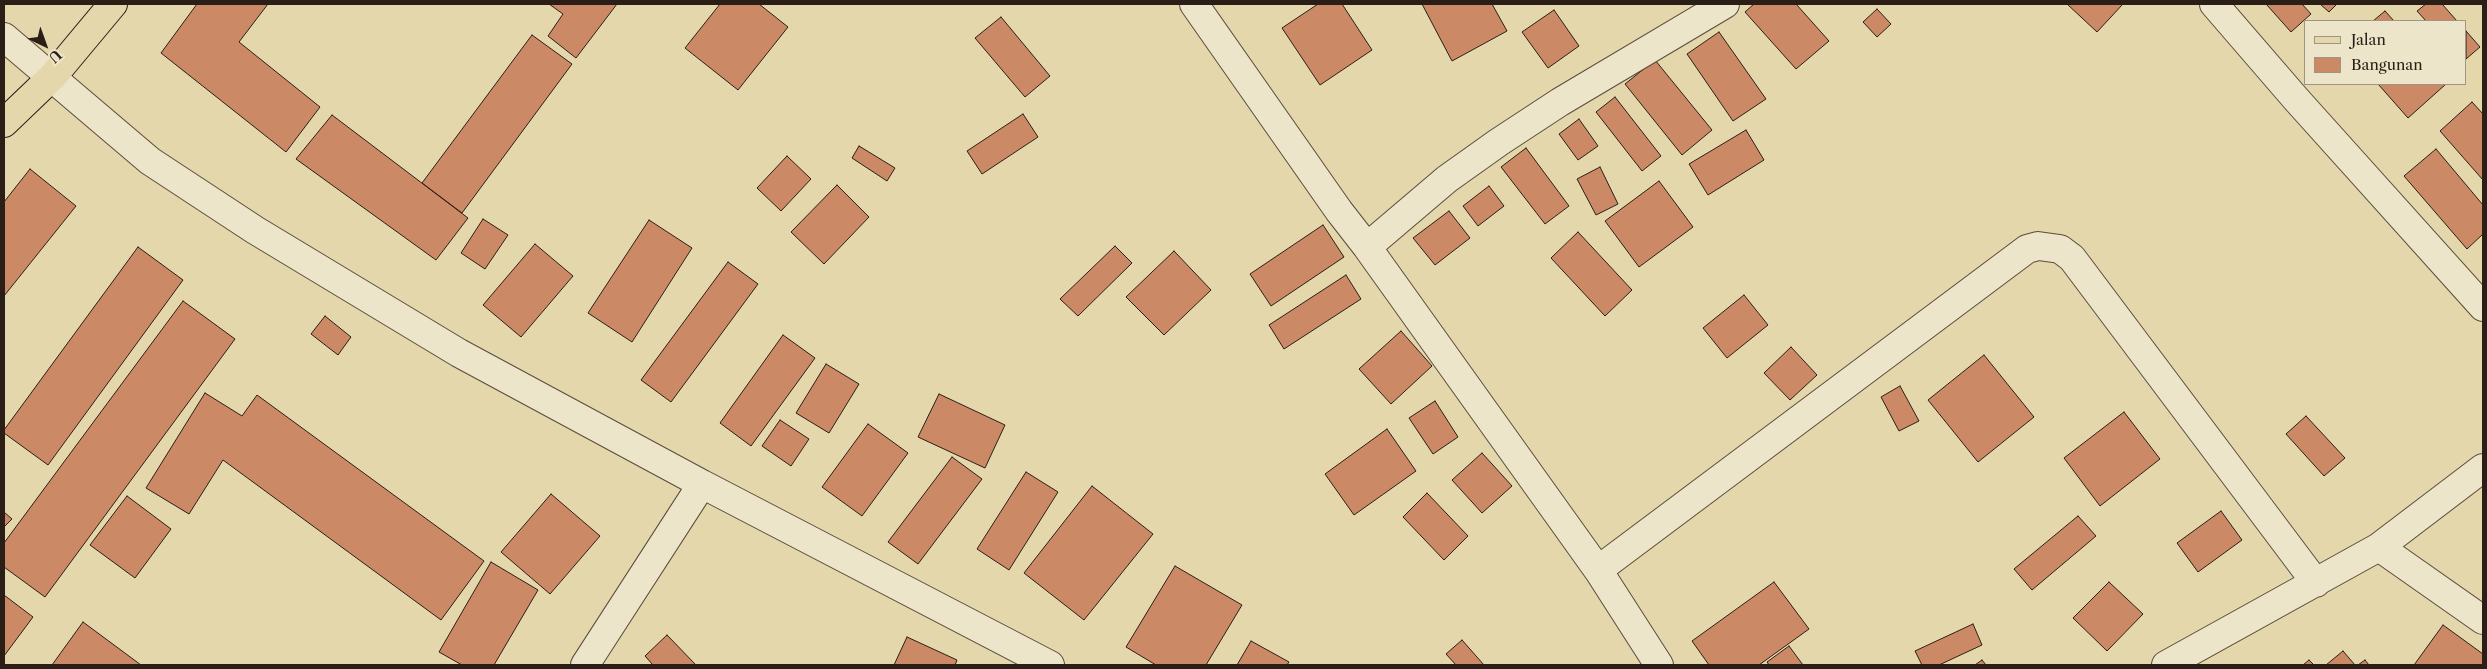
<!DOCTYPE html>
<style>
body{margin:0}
#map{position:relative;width:2487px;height:669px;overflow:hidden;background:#e4d7ac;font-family:"Libre Caslon Text",serif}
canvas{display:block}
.frame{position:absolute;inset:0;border:5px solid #2b1e17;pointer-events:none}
.legend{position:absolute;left:2304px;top:20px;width:162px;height:65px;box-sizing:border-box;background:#ede5c9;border:1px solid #9f9582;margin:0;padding:6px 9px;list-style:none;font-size:15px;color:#2b1e17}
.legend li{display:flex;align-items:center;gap:10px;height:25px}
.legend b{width:25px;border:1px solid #9f9582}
.north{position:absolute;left:20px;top:20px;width:50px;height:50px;-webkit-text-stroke:4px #ede5c9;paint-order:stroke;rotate:138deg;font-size:14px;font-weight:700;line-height:20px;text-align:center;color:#2b1e17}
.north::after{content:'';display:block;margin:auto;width:18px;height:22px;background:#2b1e17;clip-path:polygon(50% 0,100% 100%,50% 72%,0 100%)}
</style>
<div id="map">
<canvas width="2487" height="669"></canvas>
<div class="frame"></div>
<ul class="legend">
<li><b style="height:6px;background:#e4d7ac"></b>Jalan</li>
<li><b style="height:14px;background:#cc8965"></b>Bangunan</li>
</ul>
<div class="north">U</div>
</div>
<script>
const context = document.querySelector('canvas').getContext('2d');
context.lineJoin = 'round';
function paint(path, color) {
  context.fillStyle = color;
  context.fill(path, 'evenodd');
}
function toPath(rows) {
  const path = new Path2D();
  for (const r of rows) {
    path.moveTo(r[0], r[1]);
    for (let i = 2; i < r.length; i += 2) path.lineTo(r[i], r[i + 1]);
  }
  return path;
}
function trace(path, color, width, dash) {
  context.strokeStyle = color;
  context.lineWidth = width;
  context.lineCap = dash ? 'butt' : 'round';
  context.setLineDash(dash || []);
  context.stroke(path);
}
const building = toPath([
 [197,4,268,4,239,42,320,107,286,152,161,53,197,4],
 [549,4,617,4,576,58,548,36,563,14,549,4],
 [720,4,759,4,788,27,738,90,685,48,720,4],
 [1318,4,1342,4,1372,50,1320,85,1282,28,1318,4],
 [1422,4,1492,4,1507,31,1452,61,1422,4],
 [1754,4,1796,4,1829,41,1796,69,1745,12,1754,4],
 [2067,4,2123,4,2097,32,2067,4],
 [2266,4,2302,4,2311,14,2291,32,2266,4],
 [2320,4,2337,4,2329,12,2320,4],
 [2426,4,2442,4,2457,21,2426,21,2417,11,2426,4],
 [1877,9,1891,24,1877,37,1863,22,1877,9],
 [1554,10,1579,46,1548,68,1522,32,1554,10],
 [2385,11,2394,21,2373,21,2385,11],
 [1001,17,1050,76,1025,97,975,38,1001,17],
 [2466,31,2480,47,2466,59,2466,31],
 [1719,32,1766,99,1733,121,1687,54,1719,32],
 [532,35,572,64,462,213,422,183,532,35],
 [1655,60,1712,130,1682,155,1625,84,1655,60],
 [2378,84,2446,84,2408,118,2378,84],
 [1615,97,1661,156,1642,171,1596,112,1615,97],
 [2472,102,2483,114,2483,180,2440,131,2472,102],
 [1023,114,1038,137,982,174,967,151,1023,114],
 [332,115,468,218,436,260,296,159,332,115],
 [1579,119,1598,146,1578,160,1559,134,1579,119],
 [1746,130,1764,160,1708,195,1689,164,1746,130],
 [859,146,895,168,887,181,852,158,859,146],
 [1526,148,1569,206,1545,224,1501,167,1526,148],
 [2436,149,2483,205,2483,234,2467,249,2404,176,2436,149],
 [787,156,811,179,781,211,757,188,787,156],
 [1600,167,1618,204,1596,215,1577,179,1600,167],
 [30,169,76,206,4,296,4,202,30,169],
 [1659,181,1693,227,1639,267,1605,221,1659,181],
 [837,185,869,217,824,264,791,232,837,185],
 [1489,186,1504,206,1478,226,1463,206,1489,186],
 [1449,211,1470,238,1435,265,1413,238,1449,211],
 [483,219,508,235,485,269,461,253,483,219],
 [649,220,692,248,632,342,588,313,649,220],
 [1323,225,1344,257,1271,306,1250,274,1323,225],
 [1578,232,1632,290,1605,316,1551,258,1578,232],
 [535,244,573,276,521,337,483,305,535,244],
 [1115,246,1132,263,1078,316,1060,299,1115,246],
 [138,247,183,280,48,465,4,433,4,430,138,247],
 [1174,251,1211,290,1164,335,1126,297,1174,251],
 [728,262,758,284,671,402,641,380,728,262],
 [1346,275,1361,299,1284,349,1269,325,1346,275],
 [1744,295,1768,325,1727,358,1703,328,1744,295],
 [183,301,235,339,45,597,4,567,4,543,183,301],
 [325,316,351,337,338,355,311,334,325,316],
 [1401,331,1432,366,1391,404,1359,369,1401,331],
 [783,335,815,358,751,446,720,423,783,335],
 [1791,347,1817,375,1790,400,1764,373,1791,347],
 [1984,355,2034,417,1978,462,1928,400,1984,355],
 [826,364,859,384,829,433,796,413,826,364],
 [1900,386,1919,421,1899,431,1881,397,1900,386],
 [205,393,242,416,257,395,484,561,441,620,223,460,189,514,146,488,205,393],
 [939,394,1005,425,985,468,918,437,939,394],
 [1435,401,1458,437,1433,454,1409,418,1435,401],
 [2124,412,2160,459,2100,506,2064,458,2124,412],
 [2306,416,2345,458,2324,476,2286,434,2306,416],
 [780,420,809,439,791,466,762,446,780,420],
 [868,424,908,453,862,516,822,487,868,424],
 [1387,429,1416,471,1354,515,1325,474,1387,429],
 [1482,453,1512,486,1482,513,1452,480,1482,453],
 [952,457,982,479,918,564,888,542,952,457],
 [1026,472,1058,492,1009,570,977,549,1026,472],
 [1092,486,1153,534,1084,620,1024,573,1092,486],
 [1427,493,1468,536,1444,560,1403,517,1427,493],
 [551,494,600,536,550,594,501,552,551,494],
 [127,496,171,529,135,578,90,545,127,496],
 [2221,511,2242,540,2198,572,2177,543,2221,511],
 [4,512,12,519,4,527,4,512],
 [2078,516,2096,536,2032,590,2014,569,2078,516],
 [491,562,538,590,494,665,462,665,439,652,491,562],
 [1175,566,1242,605,1206,665,1156,665,1126,647,1175,566],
 [1774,582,1809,629,1759,665,1709,665,1692,641,1774,582],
 [2109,582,2143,614,2107,651,2073,618,2109,582],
 [4,595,33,617,4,656,4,595],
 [83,622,141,665,52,665,83,622],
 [1973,624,1982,645,1939,665,1922,665,1915,651,1973,624],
 [2443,625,2483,654,2483,665,2414,665,2443,625],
 [667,635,696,665,653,665,645,656,667,635],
 [907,637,957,660,955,665,894,665,907,637],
 [1462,640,1484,665,1456,665,1446,654,1462,640],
 [1251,641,1289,662,1287,665,1237,665,1251,641],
 [1789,646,1803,665,1769,665,1767,662,1789,646],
 [2343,651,2355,665,2326,665,2343,651],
 [1982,660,1986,665,1975,665,1982,660],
 [2309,660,2314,665,2303,665,2309,660],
 [2365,660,2369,665,2358,665,2365,660]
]);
const minor = toPath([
 [1194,4,1339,211,1367,247,1598,570,1659,665],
 [2214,4,2296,99,2483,307],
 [4,37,150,161,255,230,459,353,702,484,585,665],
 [1367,247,1447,179,1499,142,1560,102,1725,4],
 [702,484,1050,665],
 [2379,547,2483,620],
 [1598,570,2027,249,2038,246,2060,249,2072,258,2316,583],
 [2166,665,2379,547,2483,468]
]);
const major = toPath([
 [4,123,53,76,113,4]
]);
paint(building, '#cc8965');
trace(building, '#2b1e17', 1);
trace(minor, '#594c3c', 30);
trace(major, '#2b1e17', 30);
trace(minor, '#ede5c9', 28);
trace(major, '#e4d7ac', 28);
</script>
